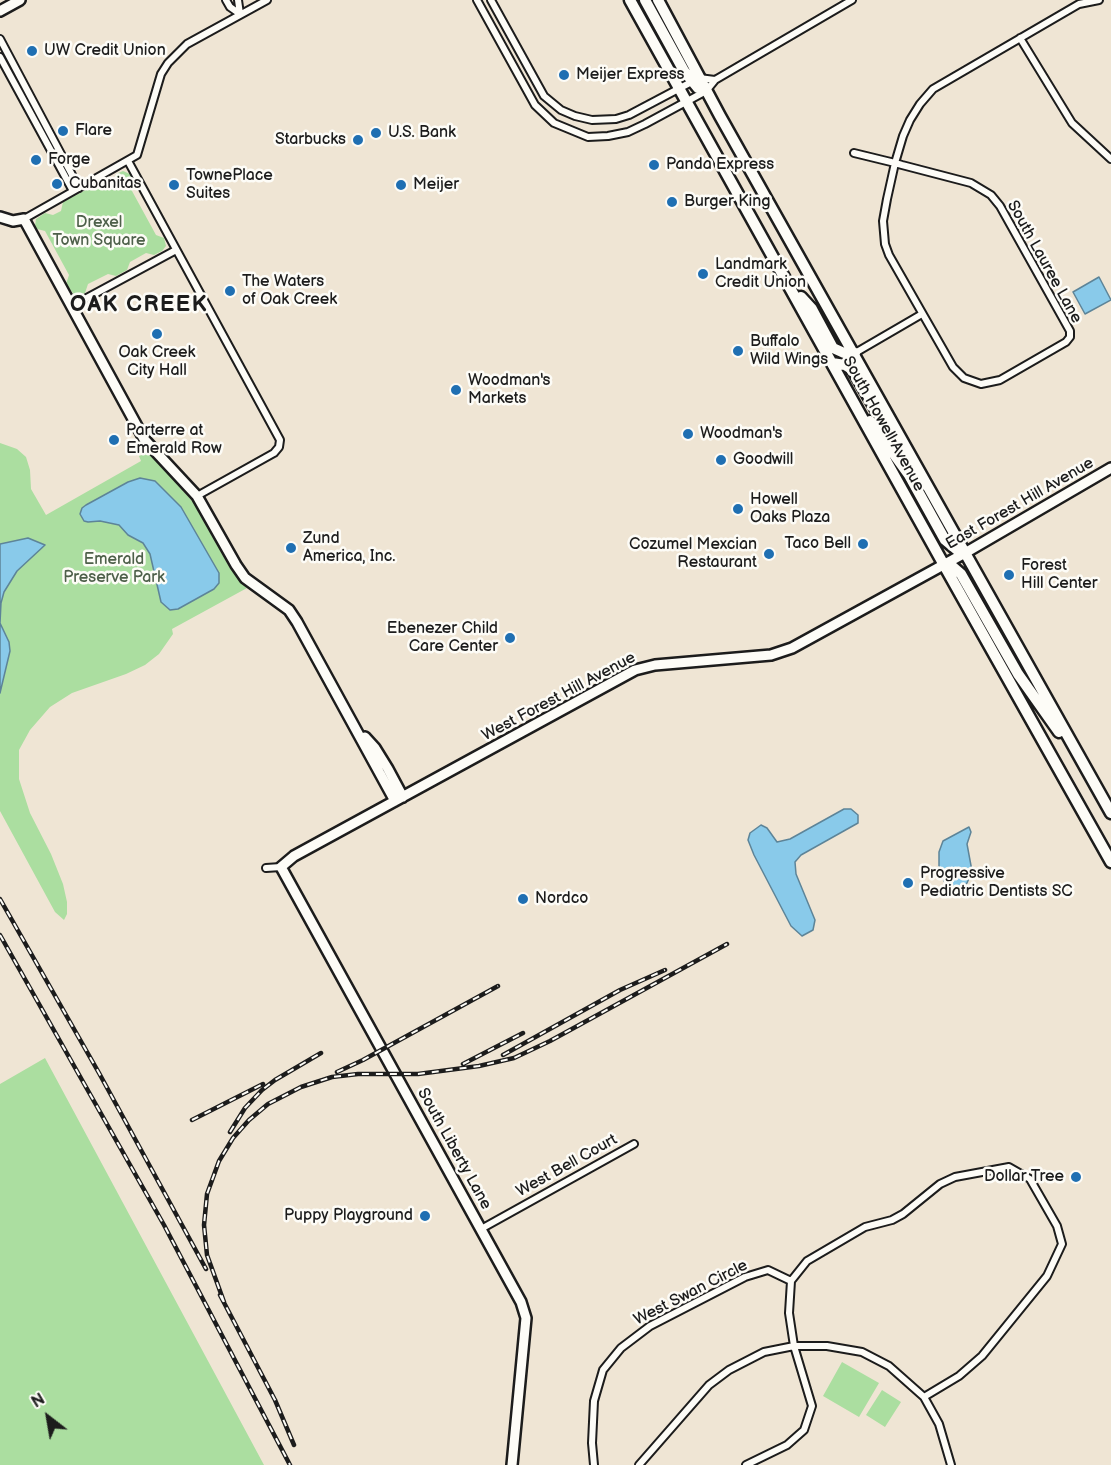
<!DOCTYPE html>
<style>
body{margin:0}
#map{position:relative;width:1111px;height:1465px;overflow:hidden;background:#efe5d4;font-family:"Balsamiq Sans",sans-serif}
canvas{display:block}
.north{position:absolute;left:18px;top:1387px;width:60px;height:60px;-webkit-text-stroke:4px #fdfcf7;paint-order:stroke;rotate:329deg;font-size:16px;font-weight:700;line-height:24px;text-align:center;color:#1c1c1c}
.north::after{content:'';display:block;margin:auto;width:21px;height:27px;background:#1c1c1c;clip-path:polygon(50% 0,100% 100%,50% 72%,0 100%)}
</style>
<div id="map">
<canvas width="1111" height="1465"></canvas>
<div class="north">N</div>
</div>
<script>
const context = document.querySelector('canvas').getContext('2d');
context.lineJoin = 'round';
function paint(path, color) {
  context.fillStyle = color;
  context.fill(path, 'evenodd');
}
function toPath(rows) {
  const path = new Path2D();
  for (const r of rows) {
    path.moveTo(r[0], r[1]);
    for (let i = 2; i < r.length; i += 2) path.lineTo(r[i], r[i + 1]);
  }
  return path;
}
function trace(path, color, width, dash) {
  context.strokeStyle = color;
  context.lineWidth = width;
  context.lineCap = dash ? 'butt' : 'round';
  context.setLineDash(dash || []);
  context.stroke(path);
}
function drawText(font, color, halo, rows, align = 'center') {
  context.font = font + ' "Balsamiq Sans",sans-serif';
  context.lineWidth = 5;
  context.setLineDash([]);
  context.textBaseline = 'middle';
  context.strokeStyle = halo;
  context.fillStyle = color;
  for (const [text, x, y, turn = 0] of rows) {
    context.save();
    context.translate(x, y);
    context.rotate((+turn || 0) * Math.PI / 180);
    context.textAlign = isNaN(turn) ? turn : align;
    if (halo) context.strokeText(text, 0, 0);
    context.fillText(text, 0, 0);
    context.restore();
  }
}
const green = toPath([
 [123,171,130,174,135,183,132,191,156,235,164,238,166,246,162,251,154,255,146,253,130,262,127,270,116,276,108,274,88,284,85,293,75,296,66,284,69,275,45,231,37,229,35,226,36,219,45,213,53,215,61,211,63,202,93,186,101,189,113,182,116,174],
 [0,443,17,449,26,457,30,470,31,489,46,515,141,461,139,456,145,454,152,456,193,502,230,568,247,588,172,629,173,634,159,654,145,665,126,674,72,693,50,707,30,730,19,750,19,779,30,813,51,854,63,884,67,902,67,914,64,920,55,912,0,811],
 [45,1058,264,1465,0,1465,0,1084],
 [842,1362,879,1383,859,1417,823,1396],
 [882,1390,901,1402,885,1427,866,1415]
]);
const water = toPath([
 [1099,277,1111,300,1085,314,1073,292,1099,277],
 [140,478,155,481,181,507,219,573,219,583,214,589,178,609,170,610,161,602,150,554,143,543,128,535,119,525,100,521,88,522,84,521,80,514,82,508,86,505,128,482,140,478],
 [28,538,45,545,17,571,4,592,1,603,0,623,9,642,10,651,0,693,0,544,28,538],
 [844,809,851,809,858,815,858,823,801,855,795,862,796,874,815,920,813,930,802,936,791,926,754,855,748,840,750,833,761,825,767,828,777,842,790,839,844,809],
 [969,827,971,832,967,844,972,871,967,883,960,889,952,890,944,881,939,866,939,852,943,841,969,827]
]);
const street = toPath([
 [226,0,230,7,240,14],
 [238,0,240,14],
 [477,0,535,105,554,123,588,137,608,136,628,132,645,124,706,91,715,80,852,0],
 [491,0,544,96,561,110,575,116,592,120,616,119,629,115,699,78,715,80],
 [1020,38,1072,123,1111,159],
 [0,39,79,188],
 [0,57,73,191],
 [854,153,895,163,902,165,971,183,991,195,1000,206,1070,331,1070,337,1066,342,1000,380,981,384,964,378,953,367,889,255,885,244,883,221,887,199,895,163,903,136,910,120,920,104,933,89,1079,4,1099,0],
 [128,161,280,440,279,447,274,453,197,496],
 [24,219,137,155,161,74,168,63,187,44,267,0],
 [72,306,176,250],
 [855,353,922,314],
 [266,868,281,867],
 [481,1229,634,1144],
 [594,1465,592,1443,594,1401,603,1370,621,1348,650,1326,745,1277,768,1270,791,1281],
 [639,1465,709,1385,729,1370,764,1352,794,1346,827,1346,862,1352,889,1366,924,1397,939,1424,951,1465],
 [746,1465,787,1445,804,1430,812,1406,794,1346,789,1313,791,1281,807,1261,865,1227,892,1220,903,1214,940,1184,955,1177,1009,1167,1030,1179,1057,1226,1062,1244,1047,1276,982,1356,959,1376,924,1397]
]);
const secondary = toPath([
 [0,11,20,0],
 [0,217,13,221,24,219,144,439,197,496,236,565,245,578,289,610,297,622,395,801],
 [365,737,375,748,388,769,403,797],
 [512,1465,526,1318,521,1302,281,867,294,856,635,670,655,665,771,655,792,648,965,553,1111,468]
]);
const primary = toPath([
 [630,0,944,565,1111,862],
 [645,0,684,71,698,88,705,90],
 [658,0,720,116,1111,813],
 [801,297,812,309,833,348,844,353,855,353],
 [832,363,845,365,853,370,878,413,889,427],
 [870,421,909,475,945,540,957,550,965,553],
 [944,565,953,567,961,574,1018,674,1059,732]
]);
const rail = toPath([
 [0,899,99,1073,206,1269],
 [0,935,164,1225,290,1465],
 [503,1055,620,990,665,970],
 [463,1064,523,1033],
 [337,1072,363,1060,498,986],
 [192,1120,263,1084],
 [230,1132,245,1108,262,1090,275,1080,321,1053],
 [220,1295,275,1400,294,1445],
 [224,1302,207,1255,204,1225,207,1194,219,1161,233,1138,249,1120,268,1104,301,1087,332,1077,358,1074,418,1074,479,1066,514,1058,550,1041,727,944]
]);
const markers = [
 [32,51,6,"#1f6fb2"],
 [564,75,6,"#1f6fb2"],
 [63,131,6,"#1f6fb2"],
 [376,133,6,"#1f6fb2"],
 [358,140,6,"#1f6fb2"],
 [36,160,6,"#1f6fb2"],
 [654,165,6,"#1f6fb2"],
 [57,184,6,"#1f6fb2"],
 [174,185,6,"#1f6fb2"],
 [401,185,6,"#1f6fb2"],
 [672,202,6,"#1f6fb2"],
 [703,274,6,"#1f6fb2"],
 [230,291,6,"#1f6fb2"],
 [157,334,6,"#1f6fb2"],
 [738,351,6,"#1f6fb2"],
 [456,390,6,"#1f6fb2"],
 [688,434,6,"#1f6fb2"],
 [114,440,6,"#1f6fb2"],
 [721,460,6,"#1f6fb2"],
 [738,509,6,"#1f6fb2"],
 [863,544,6,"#1f6fb2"],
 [291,548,6,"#1f6fb2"],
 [769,554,6,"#1f6fb2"],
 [1009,575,6,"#1f6fb2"],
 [510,638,6,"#1f6fb2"],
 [908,883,6,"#1f6fb2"],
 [523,899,6,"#1f6fb2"],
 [1076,1177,6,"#1f6fb2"],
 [425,1216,6,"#1f6fb2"]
];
const poiNames = [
 ["UW Credit Union",44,51],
 ["Meijer Express",576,75],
 ["Flare",75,131],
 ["U.S. Bank",388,133],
 ["Starbucks",346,140,"right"],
 ["Forge",48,160],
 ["Panda Express",666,165],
 ["TownePlace",186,176],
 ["Suites",186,194],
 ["Cubanitas",69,184],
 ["Meijer",413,185],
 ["Burger King",684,202],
 ["Landmark",715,265],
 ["Credit Union",715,283],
 ["The Waters",242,282],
 ["of Oak Creek",242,300],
 ["Buffalo",750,342],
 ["Wild Wings",750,360],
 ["Oak Creek",157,353,"center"],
 ["City Hall",157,371,"center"],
 ["Woodman's",468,381],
 ["Markets",468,399],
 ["Parterre at",126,431],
 ["Emerald Row",126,449],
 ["Woodman's",700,434],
 ["Goodwill",733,460],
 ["Howell",750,500],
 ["Oaks Plaza",750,518],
 ["Zund",303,539],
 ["America, Inc.",303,557],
 ["Taco Bell",851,544,"right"],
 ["Cozumel Mexcian",757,545,"right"],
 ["Restaurant",757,563,"right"],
 ["Forest",1021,566],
 ["Hill Center",1021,584],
 ["Ebenezer Child",498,629,"right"],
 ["Care Center",498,647,"right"],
 ["Progressive",920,874],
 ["Pediatric Dentists SC",920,892],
 ["Nordco",535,899],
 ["Dollar Tree",1064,1177,"right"],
 ["Puppy Playground",413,1216,"right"]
];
const parkNames = [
 ["Drexel",99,223],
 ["Town Square",99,241],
 ["Emerald",114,560],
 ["Preserve Park",114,578]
];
const streetNames = [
 ["South Lauree Lane",1044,262,61],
 ["South Howell Avenue",883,424,61],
 ["East Forest Hill Avenue",1020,504,-30],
 ["West Forest Hill Avenue",559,697,-28],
 ["South Liberty Lane",454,1149,61],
 ["West Bell Court",567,1166,-29],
 ["West Swan Circle",691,1293,-27]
];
const districtNames = [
 ["OAK CREEK",139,305]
];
paint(green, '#abdea0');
paint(water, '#89caea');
trace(water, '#5d8498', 1.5);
trace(street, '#1c1c1c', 10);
trace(secondary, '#1c1c1c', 14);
trace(primary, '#1c1c1c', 15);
trace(street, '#fdfcf7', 6);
trace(secondary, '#fdfcf7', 9);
trace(primary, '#fdfcf7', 10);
trace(rail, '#1c1c1c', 4.5);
trace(rail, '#fdfcf7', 2, [7]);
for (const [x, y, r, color] of markers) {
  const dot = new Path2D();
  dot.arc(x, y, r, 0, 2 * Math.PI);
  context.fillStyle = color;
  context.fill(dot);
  trace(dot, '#fdfcf7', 2);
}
drawText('16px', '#1c1c1c', '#fdfcf7', poiNames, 'left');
drawText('16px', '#4e604a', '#fdfcf7', parkNames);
drawText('16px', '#1c1c1c', '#fdfcf7', streetNames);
context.letterSpacing = '1.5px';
drawText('bold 22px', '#1c1c1c', '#fdfcf7', districtNames);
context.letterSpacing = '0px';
</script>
